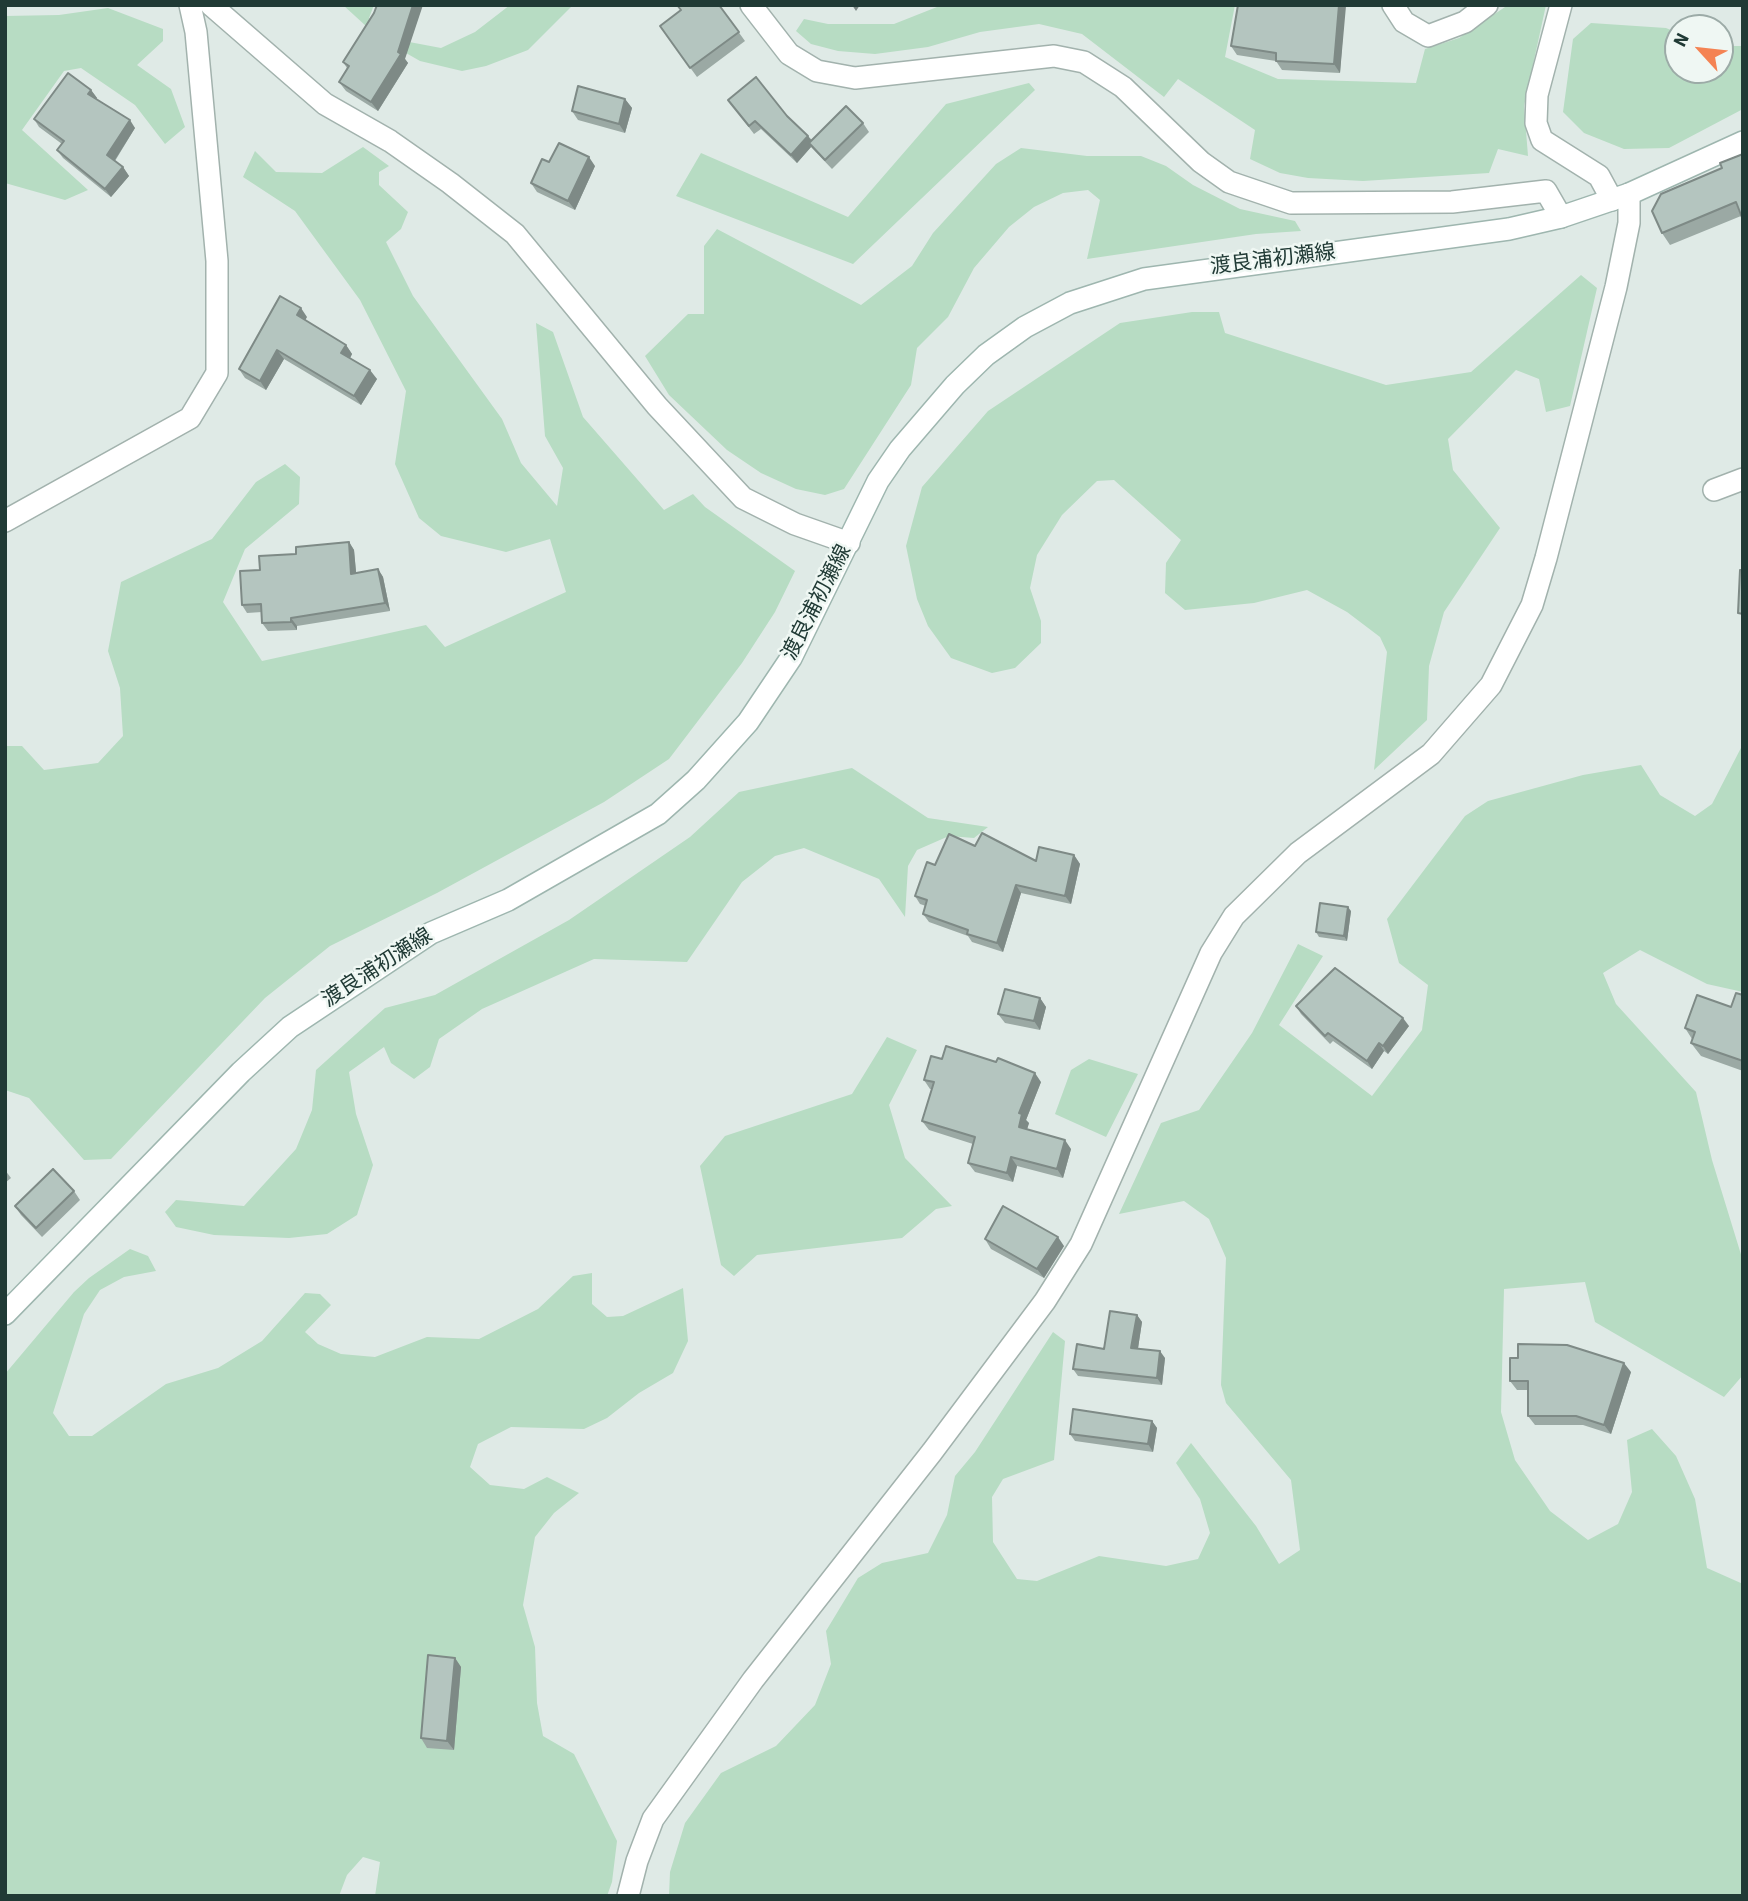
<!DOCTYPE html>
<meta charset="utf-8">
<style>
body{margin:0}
#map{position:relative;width:1748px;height:1901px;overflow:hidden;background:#dfeae6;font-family:"Source Sans 3",sans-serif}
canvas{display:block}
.frame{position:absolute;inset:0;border:7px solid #203a35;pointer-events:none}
.north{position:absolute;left:1664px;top:14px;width:70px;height:70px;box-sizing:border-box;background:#eff7f3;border:2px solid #9caba7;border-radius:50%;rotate:297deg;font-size:19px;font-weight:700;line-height:28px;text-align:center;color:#203a35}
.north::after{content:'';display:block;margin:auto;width:24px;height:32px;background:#f48353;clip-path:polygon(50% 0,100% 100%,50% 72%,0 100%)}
</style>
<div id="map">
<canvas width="1748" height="1901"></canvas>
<div class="frame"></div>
<div class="north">N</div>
</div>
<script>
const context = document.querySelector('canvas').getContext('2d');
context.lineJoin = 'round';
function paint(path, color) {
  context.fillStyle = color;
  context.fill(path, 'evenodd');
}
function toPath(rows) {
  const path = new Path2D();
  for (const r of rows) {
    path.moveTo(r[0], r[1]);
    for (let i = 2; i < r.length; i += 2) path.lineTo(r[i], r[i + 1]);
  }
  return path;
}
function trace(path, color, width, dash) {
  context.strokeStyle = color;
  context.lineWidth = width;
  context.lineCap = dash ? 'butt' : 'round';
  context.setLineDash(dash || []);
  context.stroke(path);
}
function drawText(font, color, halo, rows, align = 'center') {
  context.font = font + ' "Source Sans 3","Noto Sans JP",sans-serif';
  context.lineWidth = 5;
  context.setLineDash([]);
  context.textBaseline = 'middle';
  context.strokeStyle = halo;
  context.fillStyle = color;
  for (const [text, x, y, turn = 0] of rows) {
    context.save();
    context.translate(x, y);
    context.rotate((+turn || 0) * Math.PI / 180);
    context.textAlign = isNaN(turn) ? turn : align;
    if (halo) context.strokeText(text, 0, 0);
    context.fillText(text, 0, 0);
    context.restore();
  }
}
const green = toPath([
 [343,5,374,5,369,18,404,41,441,48,475,32,510,5,573,5,528,50,486,66,462,71,420,61,378,37],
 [942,5,1235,5,1225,57,1278,79,1416,83,1425,49,1459,38,1508,5,1546,5,1524,106,1528,156,1498,149,1489,173,1363,181,1308,178,1280,173,1250,159,1255,130,1178,79,1164,97,1082,34,1039,24,980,32,928,47,875,54,838,51,811,44,796,31,804,19,828,24,894,24],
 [108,8,163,29,163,41,137,65,171,89,185,127,165,144,135,105,81,68,64,71,22,130,88,190,65,200,5,183,5,16,59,15],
 [1591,23,1666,28,1678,33,1678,70,1720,70,1720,46,1743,46,1743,109,1669,148,1624,149,1584,133,1563,112,1573,39],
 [1029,83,1035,90,853,264,676,196,701,153,848,217,946,104],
 [363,147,389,166,379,172,379,185,408,212,401,229,386,242,413,296,502,419,521,463,557,506,563,468,545,436,536,323,553,332,583,417,664,510,693,494,705,507,795,571,775,612,742,663,669,759,604,802,437,893,330,946,265,998,111,1159,84,1160,29,1098,5,1090,5,746,22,746,44,770,98,763,123,736,120,688,108,651,121,582,212,539,256,482,285,464,300,477,299,504,245,549,223,602,262,661,426,625,445,647,566,592,550,539,506,552,441,536,419,518,395,464,406,391,360,300,295,211,243,177,255,151,276,172,322,173],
 [1021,148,1087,156,1141,156,1166,166,1193,185,1240,209,1295,221,1301,231,1256,234,1087,259,1100,200,1088,190,1063,193,1034,207,1009,227,974,268,948,317,917,348,911,385,844,489,825,495,796,489,761,473,727,450,669,395,645,356,688,314,704,314,704,246,717,229,861,305,912,266,933,233,996,164],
 [1581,275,1597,288,1570,406,1546,412,1539,379,1516,370,1448,439,1453,470,1500,528,1444,612,1429,666,1427,720,1374,770,1387,652,1380,637,1347,612,1307,590,1254,603,1185,610,1165,593,1166,563,1181,540,1114,480,1097,481,1062,515,1037,555,1030,588,1041,621,1041,643,1015,668,992,673,951,658,928,626,917,599,906,546,922,487,988,411,1120,323,1192,312,1219,312,1225,333,1386,385,1471,372],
 [1743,744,1743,992,1707,984,1640,950,1603,973,1616,1004,1696,1092,1712,1160,1743,1261,1743,1375,1724,1397,1595,1322,1585,1282,1504,1289,1501,1412,1515,1460,1550,1511,1588,1540,1618,1524,1632,1492,1627,1440,1652,1429,1676,1456,1695,1499,1707,1568,1743,1584,1743,1896,669,1896,670,1872,685,1823,721,1773,776,1746,815,1705,831,1664,826,1631,858,1578,882,1563,928,1553,947,1515,955,1476,975,1452,1053,1332,1065,1341,1054,1460,1003,1479,992,1497,993,1542,1017,1579,1037,1581,1099,1556,1166,1566,1198,1559,1210,1533,1200,1499,1176,1463,1191,1443,1256,1526,1279,1564,1300,1550,1291,1480,1226,1403,1221,1385,1226,1258,1209,1219,1184,1201,1119,1214,1161,1123,1199,1110,1252,1033,1298,944,1323,956,1279,1025,1372,1096,1422,1030,1428,985,1399,963,1387,919,1465,816,1488,801,1583,775,1641,765,1660,795,1695,816,1712,804],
 [852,768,928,818,988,827,974,838,949,836,917,850,908,866,905,917,879,879,804,848,775,856,742,882,687,962,594,959,482,1009,439,1039,430,1067,414,1079,391,1063,384,1047,349,1072,356,1114,373,1165,357,1215,327,1234,289,1238,214,1235,176,1227,165,1212,176,1200,244,1206,296,1149,312,1110,316,1070,385,1008,435,995,569,920,690,837,739,792],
 [887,1037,917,1050,889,1105,905,1158,952,1206,936,1209,902,1238,757,1255,734,1276,721,1265,700,1166,725,1136,852,1094],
 [1089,1059,1138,1074,1106,1137,1055,1114,1071,1070],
 [130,1249,148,1256,156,1271,124,1277,100,1290,84,1314,53,1413,69,1436,92,1436,166,1384,218,1368,262,1341,305,1293,320,1294,331,1305,305,1332,318,1344,341,1354,375,1357,427,1337,479,1339,538,1309,573,1276,592,1273,592,1304,607,1317,623,1316,683,1288,688,1341,673,1373,639,1393,607,1418,584,1429,511,1427,478,1444,470,1467,490,1485,524,1489,547,1477,579,1493,554,1513,535,1537,523,1605,535,1647,537,1703,543,1736,574,1754,617,1841,612,1882,607,1896,375,1896,380,1862,363,1857,347,1875,339,1896,5,1896,5,1374,74,1292,89,1278]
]);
const street = toPath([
 [211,5,325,104,390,141,450,183,515,234,657,406,743,498,795,524,849,543],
 [751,5,789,54,817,71,855,78,1054,56,1084,62,1123,87,1201,162,1229,182,1291,203,1452,202,1546,191,1561,217],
 [1393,5,1404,22,1428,36,1465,22,1487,5],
 [1561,5,1537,95,1536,123,1542,140,1599,176,1612,200],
 [1714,490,1743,479],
 [5,521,190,418,217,373,217,261,196,32,190,5],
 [628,1896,637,1861,653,1819,753,1680,932,1452,1045,1301,1081,1244,1211,953,1234,916,1298,853,1431,754,1491,685,1532,605,1546,558,1616,287,1629,223,1629,194]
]);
const secondary = toPath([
 [5,1314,241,1072,290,1027,431,933,508,900,658,814,696,780,748,722,791,658,878,481,900,449,955,385,986,355,1025,327,1070,303,1144,279,1509,229,1561,217,1629,194,1743,142]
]);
const wall = toPath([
 [719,5,745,41,697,77,660,26],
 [1345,5,1340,73,1282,70,1276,61,1237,55,1231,46],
 [405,59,408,63,378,111,346,91,339,82,347,68,343,62],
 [91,90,97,98,96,99,135,128,115,161,123,167,129,176,111,197,63,158,57,150,62,144,39,127,34,119],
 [625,99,632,108,625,133,578,120,572,111],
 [728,100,787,116,812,140,863,123,869,132,832,169,811,147,797,163,761,129,754,134],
 [549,162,595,166,575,210,537,192,531,183],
 [1722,168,1741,216,1670,245,1662,233],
 [307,317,305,320,346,345,352,354,350,358,377,379,361,405,284,359,266,390,245,378,239,369],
 [349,542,354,550,356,573,378,569,383,577,390,611,297,626,297,630,268,631,262,623,262,612,247,613,242,605,260,570,296,554],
 [975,846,1036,861,1074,855,1080,864,1071,904,1021,893,1003,952,972,942,968,936,929,922,923,914,926,906,920,904,915,896,935,865],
 [1351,911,1347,941,1319,937,1316,932],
 [1743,995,1743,1071,1701,1056,1691,1043,1692,1039,1685,1028,1731,1007],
 [1040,998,1046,1007,1040,1030,1005,1023,998,1014],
 [1296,1006,1409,1026,1388,1054,1384,1051,1372,1069,1333,1041,1330,1044,1301,1014],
 [924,1080,1041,1082,1026,1120,1029,1123,1027,1129,1071,1149,1063,1178,1017,1166,1013,1182,975,1172,968,1163,973,1144,929,1130,922,1121,932,1089,930,1089],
 [5,1170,11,1178,5,1183],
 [74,1191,80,1200,42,1237,21,1215,15,1206],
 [985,1239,1064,1246,1044,1278,991,1249],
 [1137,1315,1142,1322,1138,1348,1165,1358,1162,1385,1078,1376,1073,1369,1104,1349],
 [1631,1372,1611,1434,1583,1425,1535,1425,1528,1416,1528,1390,1517,1390,1510,1381],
 [1152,1421,1157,1428,1153,1452,1075,1441,1070,1434],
 [455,1658,461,1667,454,1750,427,1748,421,1738]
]);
const shadedWall = toPath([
 [413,5,423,5,405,59,408,63,378,111,371,102,398,52],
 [852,5,860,5,856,11],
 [1339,5,1346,6,1340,73,1334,64],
 [91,90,97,98,94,102,88,94],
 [625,99,632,108,625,133,619,124],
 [130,120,135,128,113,163,107,155],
 [808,136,814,144,809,143,811,147,797,163,791,155],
 [589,157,595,166,575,210,568,201],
 [123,167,129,176,111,197,105,189],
 [301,308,307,317,303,324,297,315],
 [346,345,352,354,348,362,341,353],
 [277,350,284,359,266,390,260,381],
 [370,370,377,379,361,405,354,396],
 [349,542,354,550,357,582,351,574],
 [378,569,383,577,390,611,385,603],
 [291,618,297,626,297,630,291,622],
 [1074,855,1080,864,1071,904,1065,896],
 [1016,885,1021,893,1003,952,997,943],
 [1348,907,1351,911,1347,941,1344,936],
 [1040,998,1046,1007,1040,1030,1034,1021],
 [1403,1018,1409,1026,1388,1054,1383,1046],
 [1379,1043,1384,1051,1372,1069,1367,1061],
 [1035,1073,1041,1082,1026,1120,1029,1123,1025,1136,1019,1127,1019,1113],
 [1065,1140,1071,1149,1063,1178,1057,1169],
 [1011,1157,1017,1166,1013,1182,1007,1173],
 [1058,1237,1064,1246,1044,1278,1037,1269],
 [1137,1315,1142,1322,1137,1355,1131,1348],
 [1160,1351,1165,1358,1162,1385,1157,1378],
 [1624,1363,1631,1372,1611,1434,1604,1425],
 [1152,1421,1157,1428,1153,1452,1148,1444],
 [455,1658,461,1667,454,1750,447,1741]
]);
const building = toPath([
 [377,5,413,5,398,52,401,54,371,102,339,82,349,66,343,62,374,13,377,5],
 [677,5,719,5,739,32,690,68,660,26,681,10,677,5],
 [1238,5,1339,5,1334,64,1276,61,1276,53,1231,46,1238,5],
 [68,73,91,90,88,94,130,120,107,155,123,167,105,189,57,150,64,141,34,119,68,73],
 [756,77,787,116,808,136,791,155,755,121,749,126,728,100,756,77],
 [578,86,625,99,619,124,572,111,578,86],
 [846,106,863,123,825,160,809,143,846,106],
 [559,143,589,157,568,201,531,183,542,159,549,162,559,143],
 [1743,154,1743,220,1736,202,1662,233,1652,211,1661,194,1722,168,1720,163,1743,154],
 [280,296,301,308,297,315,346,345,341,353,370,370,354,396,277,350,260,381,239,369,280,296],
 [349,542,351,574,378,569,385,603,291,618,291,622,262,623,261,604,242,605,240,571,260,570,259,556,296,554,296,547,349,542],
 [1740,570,1743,570,1743,614,1738,613,1740,570],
 [982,833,1036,861,1039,847,1074,855,1065,896,1016,885,997,943,967,934,968,930,923,914,927,900,915,896,927,862,935,865,949,834,975,846,982,833],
 [1320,903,1348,907,1344,936,1316,932,1320,903],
 [1335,968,1403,1018,1383,1046,1379,1043,1367,1061,1328,1033,1325,1036,1296,1006,1335,968],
 [1005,989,1040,998,1034,1021,998,1014,1005,989],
 [1736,993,1743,995,1743,1061,1691,1043,1695,1032,1685,1028,1697,995,1731,1007,1736,993],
 [946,1046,996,1062,998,1058,1035,1073,1019,1113,1022,1114,1019,1127,1065,1140,1057,1169,1011,1157,1007,1173,968,1163,975,1137,922,1121,934,1082,924,1080,931,1056,942,1059,946,1046],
 [53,1169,74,1191,36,1228,15,1206,53,1169],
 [1003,1206,1058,1237,1037,1269,985,1239,1003,1206],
 [1110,1311,1137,1315,1131,1348,1160,1351,1157,1378,1073,1369,1077,1344,1104,1349,1110,1311],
 [1518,1344,1567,1345,1624,1363,1604,1425,1576,1416,1528,1416,1528,1381,1510,1381,1510,1358,1518,1358,1518,1344],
 [1073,1409,1152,1421,1148,1444,1070,1434,1073,1409],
 [428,1655,455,1658,447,1741,421,1738,428,1655]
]);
const streetNames = [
 ["渡良浦初瀬線",1273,261,-7],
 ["渡良浦初瀬線",818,603,-63],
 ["渡良浦初瀬線",378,969,-33]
];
paint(green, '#b7dcc3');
trace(street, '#a2b2ad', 24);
trace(secondary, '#9eb6af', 24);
trace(street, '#fff', 21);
trace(secondary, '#fff', 21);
paint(wall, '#9ba9a4');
paint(shadedWall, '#7e8a86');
paint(building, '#b4c5bf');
trace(building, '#7e8a86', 2);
drawText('21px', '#203a35', '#eff7f3', streetNames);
</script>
